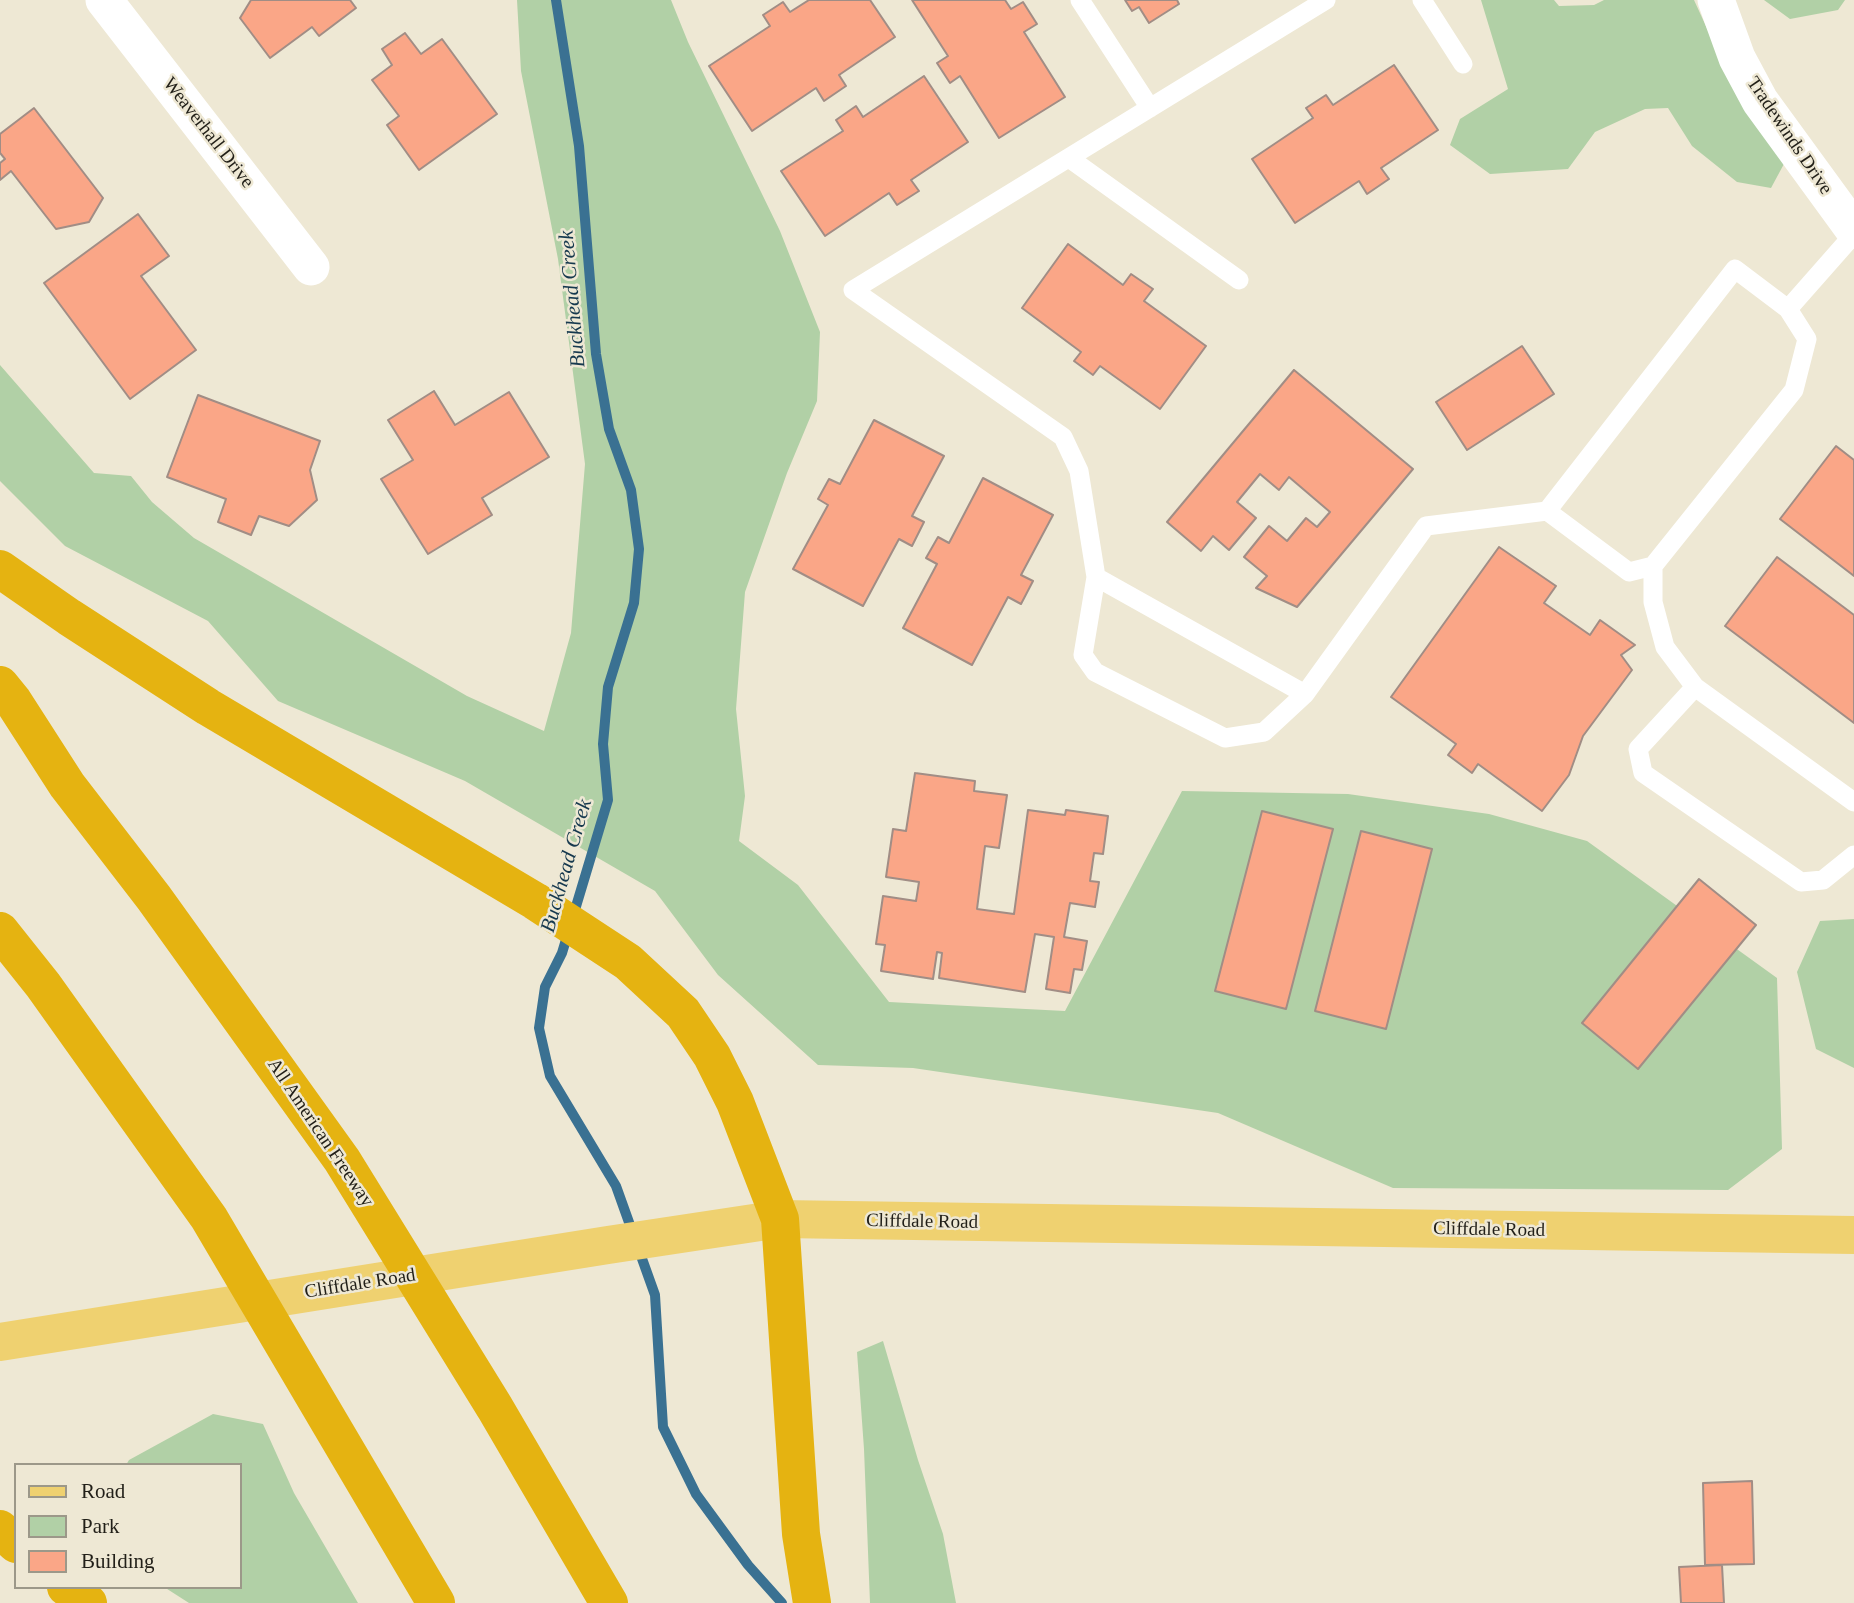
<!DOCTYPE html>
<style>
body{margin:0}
#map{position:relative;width:1854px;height:1603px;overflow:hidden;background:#eee8d4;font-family:"Times New Roman",serif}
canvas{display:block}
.legend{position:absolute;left:14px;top:1463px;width:228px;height:126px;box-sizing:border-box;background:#eee8d4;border:2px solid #9c9889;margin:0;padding:9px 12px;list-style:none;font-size:21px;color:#211f18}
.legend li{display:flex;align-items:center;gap:14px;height:35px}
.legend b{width:35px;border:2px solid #9c9889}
</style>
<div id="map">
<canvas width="1854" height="1603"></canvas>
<ul class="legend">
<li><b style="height:9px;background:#efd170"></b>Road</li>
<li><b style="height:19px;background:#b1d0a6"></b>Park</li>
<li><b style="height:19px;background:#faa687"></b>Building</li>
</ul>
</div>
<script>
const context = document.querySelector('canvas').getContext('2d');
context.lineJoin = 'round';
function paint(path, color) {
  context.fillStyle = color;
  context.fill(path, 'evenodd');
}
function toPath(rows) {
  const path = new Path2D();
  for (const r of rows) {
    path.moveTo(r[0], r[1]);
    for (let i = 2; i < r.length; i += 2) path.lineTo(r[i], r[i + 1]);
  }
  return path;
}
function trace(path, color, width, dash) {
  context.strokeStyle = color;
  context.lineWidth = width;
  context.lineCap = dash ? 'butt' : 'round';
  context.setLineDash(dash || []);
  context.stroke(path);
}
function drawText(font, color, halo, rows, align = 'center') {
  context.font = font + ' "Times New Roman",serif';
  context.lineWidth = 5;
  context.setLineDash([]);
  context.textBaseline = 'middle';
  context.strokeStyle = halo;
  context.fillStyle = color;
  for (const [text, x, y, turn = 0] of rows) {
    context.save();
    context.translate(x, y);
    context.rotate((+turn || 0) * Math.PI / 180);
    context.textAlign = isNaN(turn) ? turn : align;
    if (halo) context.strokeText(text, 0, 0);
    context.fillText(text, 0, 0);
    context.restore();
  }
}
const green = toPath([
 [517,0,671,0,688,42,780,231,820,332,817,401,787,473,745,592,736,709,745,796,739,841,798,885,889,1002,1065,1011,1182,791,1348,794,1489,814,1587,841,1777,978,1782,1149,1728,1190,1393,1188,1218,1113,913,1068,818,1065,718,975,655,891,465,781,278,701,208,621,65,546,0,481,0,365,94,473,131,476,152,502,194,538,467,696,544,731,571,633,585,464,558,259,521,71],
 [1481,0,1554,0,1559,6,1594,5,1604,0,1694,0,1710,35,1785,162,1771,188,1737,182,1692,146,1668,108,1645,109,1595,132,1568,169,1490,174,1450,145,1460,119,1508,89],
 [1764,0,1845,0,1838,10,1790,19],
 [1854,919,1854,1068,1816,1049,1797,972,1820,921],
 [883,1341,918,1460,943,1534,956,1603,870,1603,864,1449,857,1352],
 [213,1414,263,1424,294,1493,358,1603,189,1603,164,1587,240,1587,240,1465,126,1465,129,1460]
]);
const stream = toPath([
 [556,0,579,146,596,354,609,429,631,490,639,549,634,603,608,687,603,744,608,800,562,953,545,987,539,1028,550,1076,616,1186,655,1295,663,1427,696,1494,748,1565,782,1603]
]);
const building = toPath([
 [251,0,350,0,356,8,319,36,312,27,270,58,240,18,251,0],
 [809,0,870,0,895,37,839,75,846,86,824,101,816,88,752,131,709,66,770,26,763,15,783,2,790,12,809,0],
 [912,0,1005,0,1011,9,1023,2,1037,24,1024,32,1065,97,999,138,960,76,950,83,937,63,948,56,912,0],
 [1125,0,1177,0,1179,4,1149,23,1139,7,1132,11,1125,0],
 [405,33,421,54,442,39,497,114,419,170,387,125,399,116,372,80,392,65,382,49,405,33],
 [1394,65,1438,130,1381,168,1389,179,1367,194,1359,181,1295,223,1252,159,1313,118,1306,108,1326,95,1333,105,1394,65],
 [924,76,968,142,911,180,919,191,897,205,889,193,825,236,781,171,843,131,836,120,856,106,863,117,924,76],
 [34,108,103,198,89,222,56,229,11,171,0,180,0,163,5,159,0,153,0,134,34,108],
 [138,214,169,256,141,276,196,350,130,399,44,283,138,214],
 [1068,244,1123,285,1131,274,1153,289,1144,301,1206,346,1160,409,1100,366,1093,375,1074,361,1081,352,1022,308,1068,244],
 [1522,346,1554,394,1467,450,1436,402,1522,346],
 [1294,370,1413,469,1297,607,1256,588,1267,576,1244,557,1269,526,1287,541,1306,518,1317,527,1330,512,1289,477,1279,490,1260,474,1237,502,1256,518,1229,550,1213,536,1201,551,1167,522,1294,370],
 [434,391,455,425,509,392,549,457,482,498,492,515,428,554,381,479,413,460,388,420,434,391],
 [198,395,320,441,310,470,317,500,289,526,259,516,251,535,218,522,226,499,167,477,198,395],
 [874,420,944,456,912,516,924,522,912,546,899,539,863,606,793,569,828,505,818,499,829,479,840,484,874,420],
 [1836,446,1854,460,1854,576,1780,519,1836,446],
 [983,478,1053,515,1021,575,1033,581,1021,604,1008,597,972,665,903,628,937,564,926,558,938,537,949,543,983,478],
 [1499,547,1556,586,1544,603,1590,635,1600,620,1635,645,1621,655,1632,670,1583,736,1569,775,1542,811,1478,764,1472,773,1448,755,1456,744,1391,697,1499,547],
 [1777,557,1854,615,1854,723,1725,626,1777,557],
 [915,773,975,781,974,791,1007,795,999,848,985,846,977,909,1014,914,1028,810,1065,815,1066,810,1108,816,1103,854,1094,853,1090,881,1099,882,1095,907,1070,903,1064,937,1087,941,1082,970,1074,969,1070,993,1046,989,1054,937,1035,934,1025,992,939,978,942,953,937,952,933,979,881,971,885,945,876,944,883,896,916,901,919,882,886,877,893,829,906,831,915,773],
 [1262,811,1333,829,1286,1009,1215,991,1262,811],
 [1361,831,1432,849,1386,1029,1315,1011,1361,831],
 [1699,879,1756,925,1638,1069,1582,1023,1699,879],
 [1752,1481,1754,1564,1705,1565,1703,1483,1752,1481],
 [1722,1565,1724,1603,1681,1603,1679,1567,1722,1565]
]);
const lane = toPath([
 [1080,0,1150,108],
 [1326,0,853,290,1063,437,1079,471,1096,577,1083,655,1095,672,1225,738,1264,732,1305,694,1426,526,1547,511,1735,269,1788,309,1854,234],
 [1422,0,1463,64],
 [1069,158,1239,280],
 [1547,511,1629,572,1653,566,1794,390,1807,339,1788,309],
 [1653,566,1653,602,1665,647,1695,687,1854,802],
 [1096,577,1305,694],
 [1695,687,1638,749,1643,773,1801,882,1823,880,1854,855]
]);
const street = toPath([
 [104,0,311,267],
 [1716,0,1737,58,1760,101,1854,230]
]);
const primary = toPath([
 [0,1342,608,1245,780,1219,1854,1235]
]);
const highway = toPath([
 [0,569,69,617,208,707,535,901,628,962,683,1013,712,1056,735,1102,780,1219,801,1534,812,1603],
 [0,685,13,701,67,785,154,898,342,1160,495,1408,609,1603],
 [0,931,43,985,209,1218,436,1603],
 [0,1529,16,1544],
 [66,1587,88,1603]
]);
const streetNames = [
 ["Weaverhall Drive",208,133,52],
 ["Tradewinds Drive",1789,136,56],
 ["All American Freeway",320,1133,56],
 ["Cliffdale Road",922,1222,1],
 ["Cliffdale Road",1489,1230,1],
 ["Cliffdale Road",360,1284,-9]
];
const waterNames = [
 ["Buckhead Creek",573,299,-95],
 ["Buckhead Creek",567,866,-74]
];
paint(green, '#b1d0a6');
trace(stream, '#3a7192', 10);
paint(building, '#faa687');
trace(building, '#a18d85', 2);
trace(lane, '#fff', 19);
trace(street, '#fff', 37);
trace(primary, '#efd170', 38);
trace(highway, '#e5b311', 38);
drawText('19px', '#211f18', '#eee8d4', streetNames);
drawText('italic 21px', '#16394e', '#eee8d4', waterNames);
</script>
